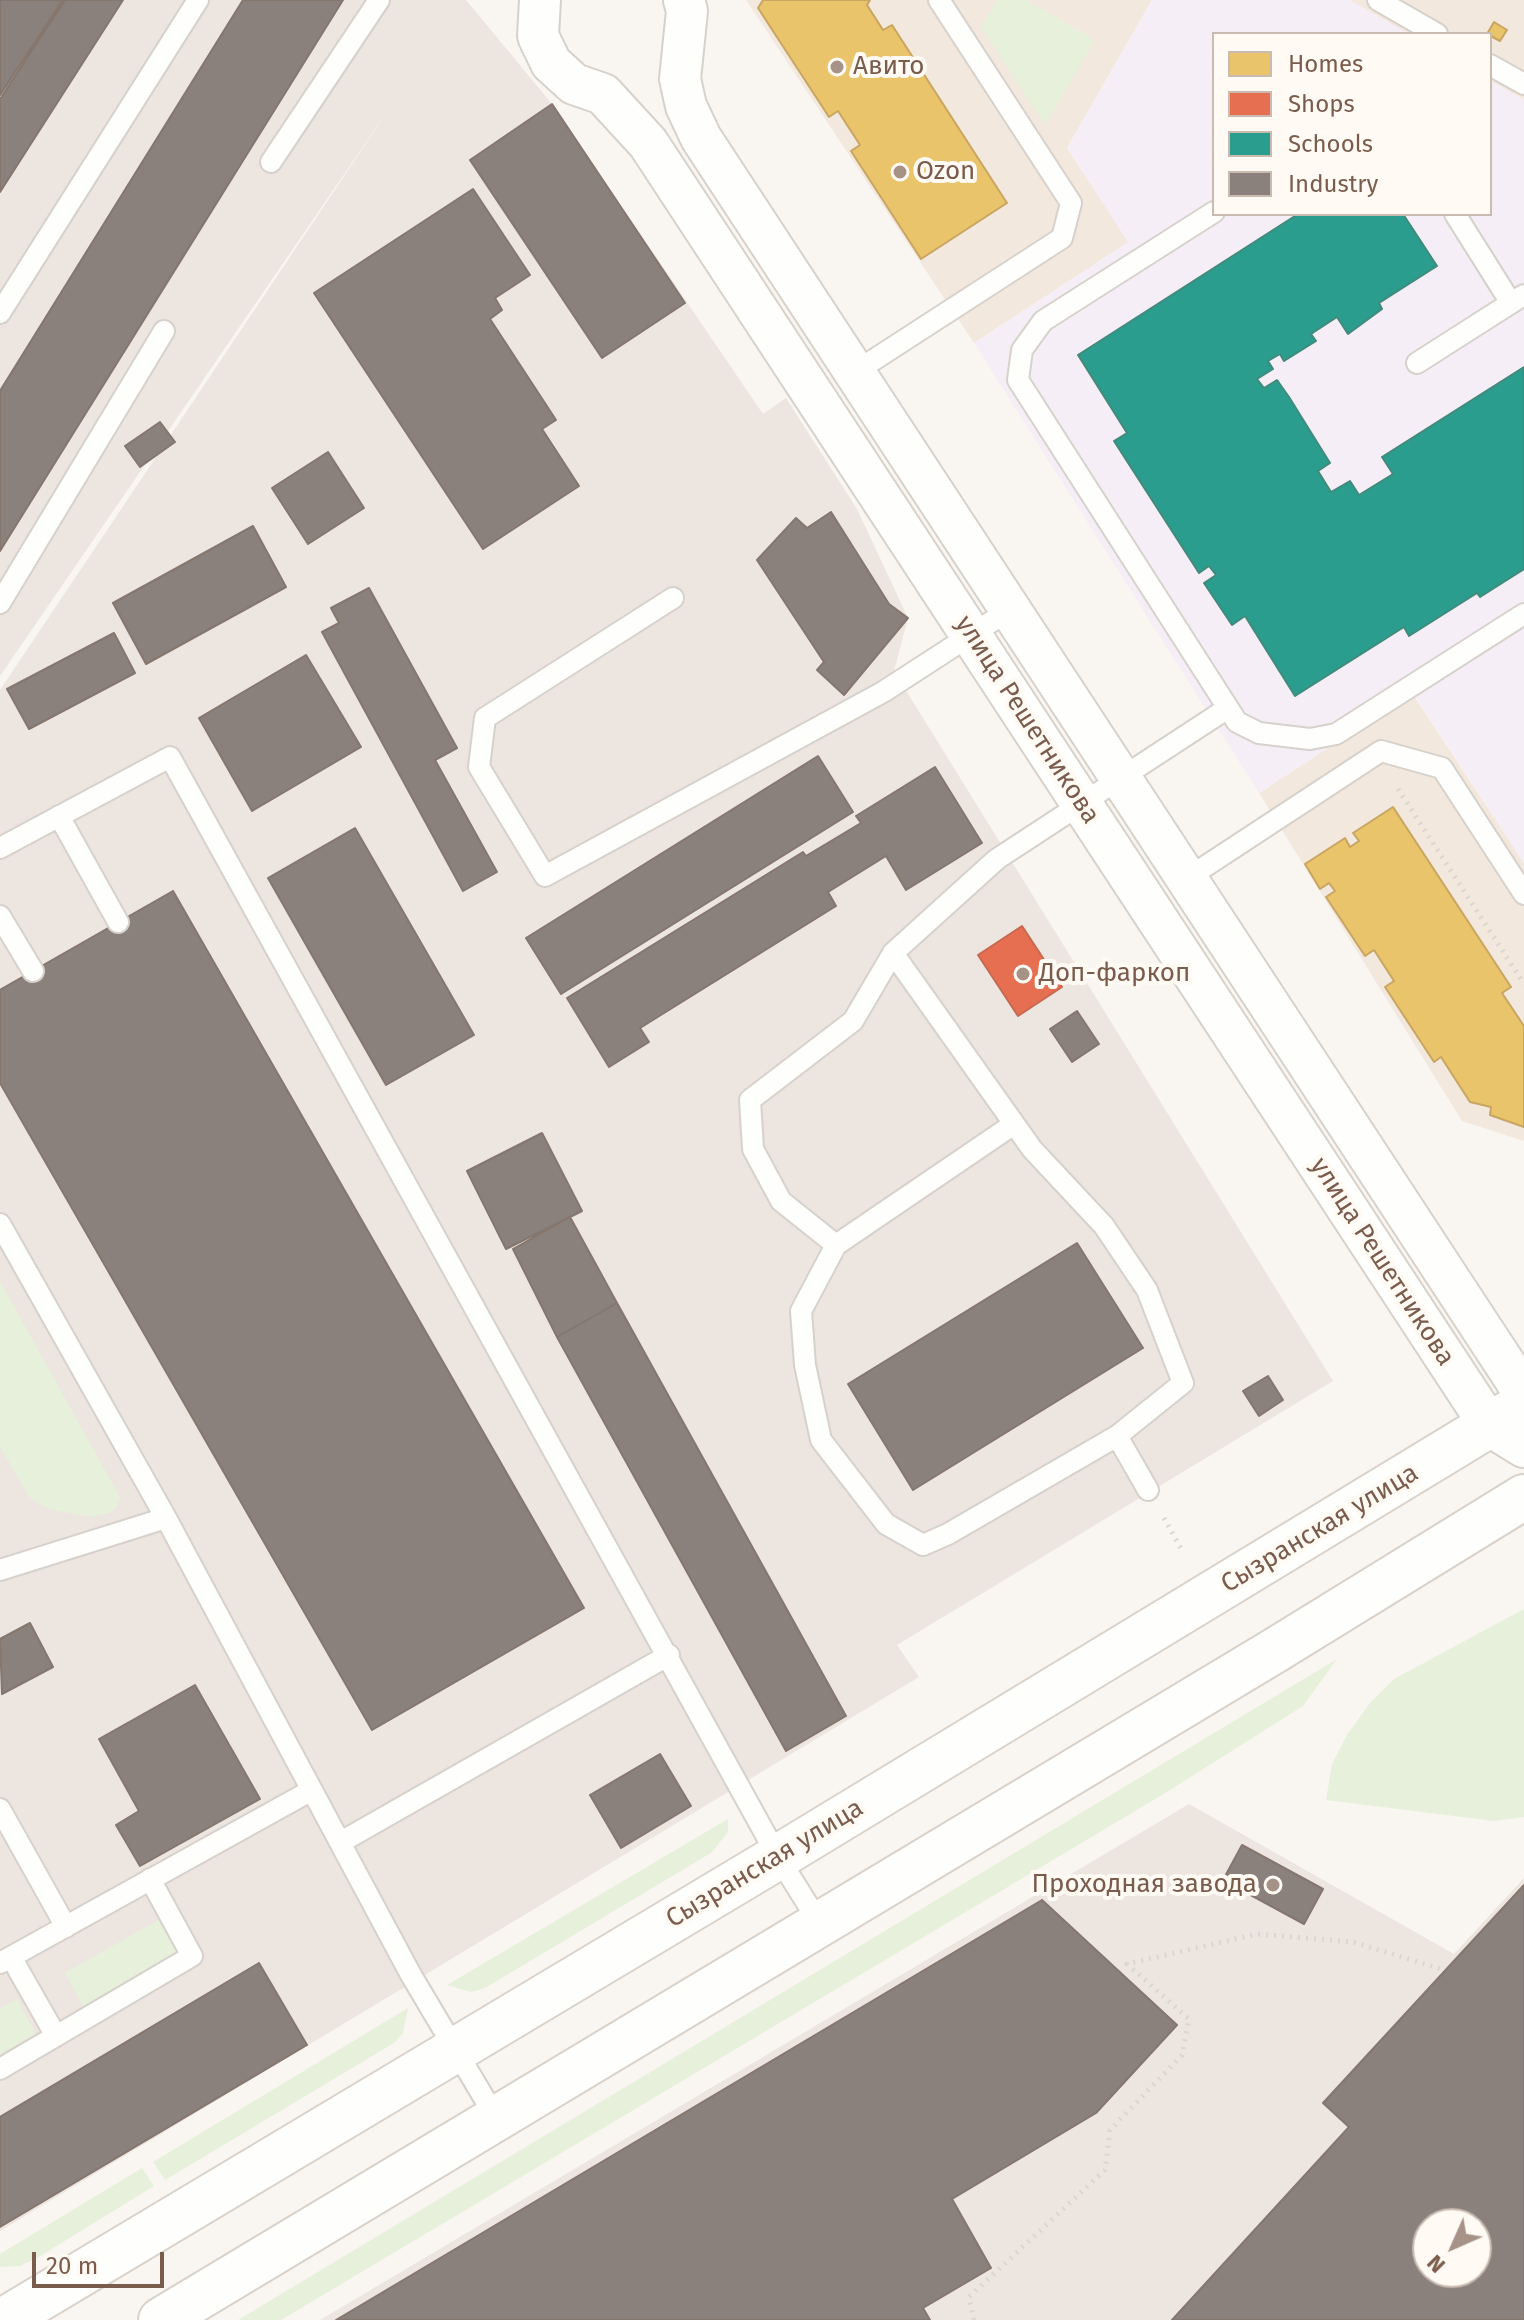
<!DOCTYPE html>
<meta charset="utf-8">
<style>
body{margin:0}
#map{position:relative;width:1524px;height:2320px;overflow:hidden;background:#f9f5f0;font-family:"Fira Sans",sans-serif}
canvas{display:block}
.legend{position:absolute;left:1212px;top:32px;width:280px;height:184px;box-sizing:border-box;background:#fffaf3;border:2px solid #cabbb1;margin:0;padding:10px 14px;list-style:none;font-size:24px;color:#7a5c4d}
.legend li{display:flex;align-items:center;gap:16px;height:40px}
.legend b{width:40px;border:2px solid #cabbb1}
.north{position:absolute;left:1412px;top:2208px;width:80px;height:80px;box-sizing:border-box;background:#fffaf3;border:2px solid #cabbb1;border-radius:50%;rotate:225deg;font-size:22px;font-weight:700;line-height:32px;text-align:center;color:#7a5c4d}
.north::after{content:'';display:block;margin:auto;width:28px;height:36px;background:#a69286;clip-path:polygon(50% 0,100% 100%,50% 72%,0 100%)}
.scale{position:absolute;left:32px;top:2252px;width:132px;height:36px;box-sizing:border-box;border:4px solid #7a5c4d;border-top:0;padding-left:10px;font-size:24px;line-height:28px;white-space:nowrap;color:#7a5c4d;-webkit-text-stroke:6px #fffaf3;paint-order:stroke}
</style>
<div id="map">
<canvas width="1524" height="2320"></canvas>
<ul class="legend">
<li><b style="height:22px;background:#e9c46a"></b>Homes</li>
<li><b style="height:22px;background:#e76f51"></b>Shops</li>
<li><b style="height:22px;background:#2a9d8f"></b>Schools</li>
<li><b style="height:22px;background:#8a817c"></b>Industry</li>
</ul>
<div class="north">N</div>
<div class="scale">20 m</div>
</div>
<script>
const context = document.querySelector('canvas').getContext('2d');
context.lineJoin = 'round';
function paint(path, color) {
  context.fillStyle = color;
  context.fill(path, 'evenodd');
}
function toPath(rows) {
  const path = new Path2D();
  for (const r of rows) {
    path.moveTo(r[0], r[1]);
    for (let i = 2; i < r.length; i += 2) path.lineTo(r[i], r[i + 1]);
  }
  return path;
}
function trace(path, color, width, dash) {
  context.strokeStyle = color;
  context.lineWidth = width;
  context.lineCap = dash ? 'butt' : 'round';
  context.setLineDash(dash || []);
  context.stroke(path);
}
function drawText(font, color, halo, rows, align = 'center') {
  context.font = font + ' "Fira Sans",sans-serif';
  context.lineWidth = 8;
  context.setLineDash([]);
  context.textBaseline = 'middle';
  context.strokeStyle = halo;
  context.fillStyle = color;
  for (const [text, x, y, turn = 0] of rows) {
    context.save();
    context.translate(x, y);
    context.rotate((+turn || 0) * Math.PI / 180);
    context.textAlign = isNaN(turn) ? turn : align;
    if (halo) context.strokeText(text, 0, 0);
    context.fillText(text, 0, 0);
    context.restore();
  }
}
const residential = toPath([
 [746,0,1152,0,1067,148,1129,242,974,343],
 [1349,0,1524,0,1524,100,1490,81,1490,34,1409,34],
 [1412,693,1524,863,1524,1141,1462,1121,1259,793]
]);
const industrial = toPath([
 [0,0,466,0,552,104,763,414,786,398,857,509,908,618,894,671,1333,1381,897,1645,919,1677,0,2231,0,690,393,103,0,676,0,99,9,85,0,96],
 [1189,1804,1454,1954,1524,1878,1524,2320,320,2320],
 [1428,2224,1476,2224,1476,2272,1428,2272]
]);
const education = toPath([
 [1152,0,1349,0,1409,34,1214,34,1214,214,1490,214,1490,81,1524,100,1524,863,1413,693,1259,793,974,343,1128,242,1067,148]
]);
const green = toPath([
 [997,0,1026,0,1095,40,1045,125,981,27],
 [0,1281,120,1497,117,1507,110,1513,92,1517,48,1509,29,1497,0,1447],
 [1524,1609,1524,1817,1494,1821,1326,1800,1332,1764,1347,1735,1370,1703,1394,1679],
 [1337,1659,1303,1706,1162,1795,281,2320,238,2320],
 [728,1819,728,1832,711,1853,485,1988,471,1992,447,1985],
 [169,1914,187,1947,83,2006,65,1973],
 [17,1999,36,2034,0,2054,0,2008],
 [408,2008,403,2033,394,2043,165,2180,153,2162],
 [142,2168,154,2186,37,2258,20,2266,0,2267,0,2254]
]);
const homes = toPath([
 [763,0,870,0,867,5,883,30,892,25,1007,203,921,259,851,151,860,145,838,111,829,117,758,8,763,0],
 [1494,22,1507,30,1500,41,1487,34,1494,22],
 [1393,807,1511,987,1502,993,1524,1026,1524,1127,1490,1115,1491,1107,1470,1102,1441,1057,1434,1062,1385,987,1394,981,1374,950,1365,956,1326,897,1335,891,1329,883,1320,889,1305,864,1345,838,1350,847,1359,841,1353,833,1393,807]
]);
const shops = toPath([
 [1022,926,1062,987,1018,1016,978,955,1022,926]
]);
const schools = toPath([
 [1298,214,1403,214,1437,266,1379,303,1382,309,1348,334,1337,317,1311,334,1316,341,1284,361,1280,354,1268,361,1273,369,1257,379,1264,388,1277,380,1289,397,1330,463,1318,471,1331,492,1350,481,1359,495,1393,474,1382,457,1524,367,1524,569,1480,597,1477,593,1409,636,1404,627,1295,696,1245,616,1232,625,1204,583,1216,575,1209,566,1199,573,1114,441,1127,433,1078,355,1298,214]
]);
const industry = toPath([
 [0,0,63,0,0,95,0,0],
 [65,0,123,0,0,192,0,99,65,0],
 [243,0,343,0,0,551,0,391,243,0],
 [552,104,685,303,602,358,470,160,552,104],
 [473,189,530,275,495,298,502,310,490,319,556,420,542,429,579,486,483,549,314,293,473,189],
 [160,422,175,442,140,467,125,446,160,422],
 [328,452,364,508,308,544,272,488,328,452],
 [831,512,889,604,908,618,844,695,817,670,824,662,757,560,796,518,807,528,831,512],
 [253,526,286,587,146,664,113,603,253,526],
 [369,588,457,748,435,760,497,872,463,891,322,632,339,623,331,608,369,588],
 [114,633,135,673,29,729,7,689,114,633],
 [306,655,361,747,252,811,199,718,306,655],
 [818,756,853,812,561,994,526,938,818,756],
 [935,767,982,843,906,890,886,856,828,892,836,906,640,1028,649,1042,609,1067,567,998,803,852,806,856,861,823,856,816,935,767],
 [355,828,474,1035,386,1085,268,878,355,828],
 [173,891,584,1608,372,1730,0,1083,0,990,173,891],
 [1077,1011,1099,1044,1072,1062,1050,1029,1077,1011],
 [542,1133,582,1211,506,1249,467,1171,542,1133],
 [570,1217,617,1303,557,1337,513,1249,570,1217],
 [1077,1243,1143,1348,913,1490,848,1384,1077,1243],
 [617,1303,846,1716,786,1751,557,1337,617,1303],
 [1268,1376,1283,1400,1259,1416,1243,1391,1268,1376],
 [30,1623,53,1667,2,1694,0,1639,30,1623],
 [195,1685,260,1799,140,1866,116,1825,139,1811,99,1739,195,1685],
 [660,1754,691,1806,621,1848,590,1795,660,1754],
 [1242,1845,1323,1889,1304,1924,1223,1880,1242,1845],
 [1524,1885,1524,2320,1172,2320,1349,2127,1323,2103,1524,1885],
 [1428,2224,1476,2224,1476,2272,1428,2272,1428,2224],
 [1042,1900,1177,2025,1096,2113,952,2199,991,2268,923,2308,930,2320,336,2320,1042,1900],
 [259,1963,307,2045,0,2227,0,2117,259,1963]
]);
const path = toPath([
 [1398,789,1524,984],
 [1164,1518,1183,1552],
 [974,2320,969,2297,1105,2170,1110,2130,1182,2055,1189,2019,1127,1964,1257,1934,1353,1942,1441,1969]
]);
const lane = toPath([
 [1378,0,1437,34],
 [1490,65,1524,84],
 [271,162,379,0],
 [1455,214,1511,303,1524,295],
 [0,313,198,0],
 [1417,363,1511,303],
 [855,372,1062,238,1071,203,939,0],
 [673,598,485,718,479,767,545,876,883,692,1011,609],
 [0,603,164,331],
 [1228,708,1237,722,1259,733,1310,739,1336,734,1524,614],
 [59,816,118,922],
 [0,848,170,757,778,1857,820,1924],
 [1186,879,1381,751,1442,768,1524,894],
 [0,916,33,971],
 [893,953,1032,1149,1104,1226,1147,1290,1183,1383,1117,1436,948,1534,923,1545,886,1524,821,1440,805,1365,801,1311,836,1245,1014,1124],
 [0,1224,166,1518],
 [836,1245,781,1201,753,1149,750,1100,853,1021,893,953,997,859,1228,708,1018,380,1022,350,1043,321,1214,212],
 [1117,1436,1148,1490],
 [0,1570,166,1518,411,1975,496,2118],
 [0,1809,66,1927],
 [341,1842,669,1655],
 [11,1957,56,2036],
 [0,1963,312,1790],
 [0,2069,192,1956,150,1879]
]);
const street = toPath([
 [540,0,538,36,551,63,574,84,603,94,648,143,1490,1426,1524,1447],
 [684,0,687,11,680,79,686,106,701,138,1524,1393]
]);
const secondary = toPath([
 [4,2320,778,1857,1524,1404],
 [161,2320,1274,1651,1524,1497]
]);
const markers = [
 [837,67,8,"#a69286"],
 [900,172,8,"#a69286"],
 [1023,974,8,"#a69286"],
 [1273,1885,8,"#a69286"]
];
const poiNames = [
 ["Авито",853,67],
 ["Ozon",916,172],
 ["Доп-фаркоп",1039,974],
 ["Проходная завода",1257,1885,"right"]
];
const streetNames = [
 ["улица Решетникова",1027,720,57],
 ["улица Решетникова",1382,1262,57],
 ["Сызранская улица",1320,1529,-31],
 ["Сызранская улица",765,1864,-31]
];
paint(residential, '#f2e8de');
paint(industrial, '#ede5e0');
paint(education, '#f6eef6');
paint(green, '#e7f0db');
paint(homes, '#e9c46a');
trace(homes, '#c8a561', 2);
paint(shops, '#e76f51');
trace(shops, '#c66950', 2);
paint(schools, '#2a9d8f');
trace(schools, '#428a7b', 2);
paint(industry, '#8a817c');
trace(industry, '#85766e', 2);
trace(lane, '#d7d1cb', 24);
trace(street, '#d7d1cb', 44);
trace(secondary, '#d9d2cb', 48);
trace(path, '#dcd5d0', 5, [2, 6]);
trace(lane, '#fefefd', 20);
trace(street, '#fefefd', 40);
trace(secondary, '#fefefd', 44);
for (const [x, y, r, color] of markers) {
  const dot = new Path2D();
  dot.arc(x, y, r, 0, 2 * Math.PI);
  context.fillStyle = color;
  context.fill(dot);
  trace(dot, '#fffaf3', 3);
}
drawText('26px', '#7a5c4d', '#fffaf3', poiNames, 'left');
drawText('26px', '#7a5c4d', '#fffaf3', streetNames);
</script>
